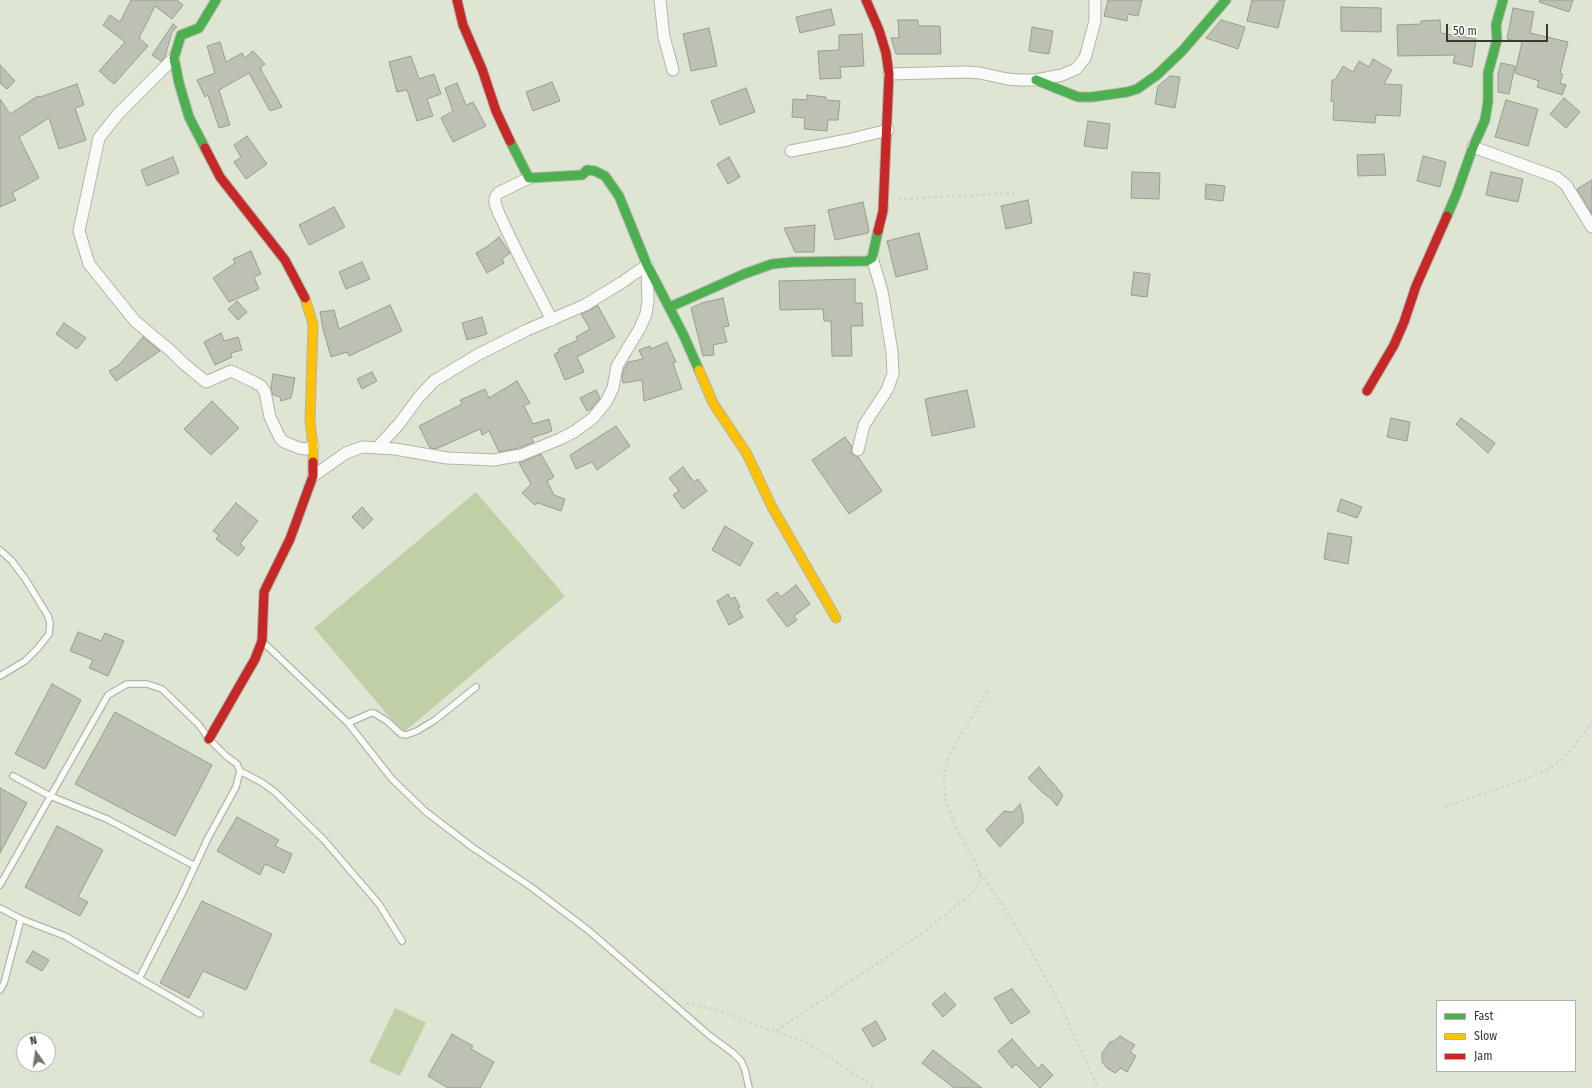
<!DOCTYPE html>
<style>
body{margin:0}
#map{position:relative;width:1592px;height:1088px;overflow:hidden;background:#dee5d2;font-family:"Fira Sans Condensed",sans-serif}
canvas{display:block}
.legend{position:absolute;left:1436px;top:1000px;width:140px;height:72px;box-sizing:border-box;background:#fff;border:1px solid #afb1ab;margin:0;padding:5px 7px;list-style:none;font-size:12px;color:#363b2d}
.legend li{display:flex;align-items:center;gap:8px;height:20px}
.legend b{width:20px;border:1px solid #afb1ab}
.north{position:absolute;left:16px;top:1032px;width:40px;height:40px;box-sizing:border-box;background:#fff;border:1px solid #afb1ab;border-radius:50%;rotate:347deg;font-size:11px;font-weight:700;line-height:16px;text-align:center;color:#363b2d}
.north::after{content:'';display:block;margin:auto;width:14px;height:18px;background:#717667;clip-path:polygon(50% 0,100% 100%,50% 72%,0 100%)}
.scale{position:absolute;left:1446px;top:24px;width:102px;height:18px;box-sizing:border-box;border:2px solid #363b2d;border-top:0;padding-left:5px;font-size:12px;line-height:14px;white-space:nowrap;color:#363b2d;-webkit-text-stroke:3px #fff;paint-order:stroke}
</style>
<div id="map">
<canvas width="1592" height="1088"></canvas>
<ul class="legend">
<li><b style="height:5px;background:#4caf50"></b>Fast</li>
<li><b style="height:5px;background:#ffc107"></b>Slow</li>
<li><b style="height:5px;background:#c62828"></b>Jam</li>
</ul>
<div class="north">N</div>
<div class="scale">50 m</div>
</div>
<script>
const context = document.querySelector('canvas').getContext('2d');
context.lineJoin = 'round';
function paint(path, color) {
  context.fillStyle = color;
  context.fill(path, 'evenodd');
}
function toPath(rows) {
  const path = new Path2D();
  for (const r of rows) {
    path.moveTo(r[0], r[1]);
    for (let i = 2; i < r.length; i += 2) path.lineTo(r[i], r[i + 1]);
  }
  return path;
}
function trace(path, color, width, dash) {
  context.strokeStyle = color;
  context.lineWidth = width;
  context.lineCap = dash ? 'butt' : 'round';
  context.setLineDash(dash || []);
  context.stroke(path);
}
const green = toPath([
 [476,492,565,596,403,733,314,628],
 [395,1008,426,1023,400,1076,369,1062]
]);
const building = toPath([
 [131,0,177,0,183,5,172,19,155,6,139,38,148,46,114,84,99,71,125,42,103,25,110,15,120,22,131,0],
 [1108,0,1142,0,1138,16,1128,14,1127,21,1104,16,1108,0],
 [1252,0,1285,0,1278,28,1247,21,1252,0],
 [1540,0,1573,0,1569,12,1539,2,1540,0],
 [1341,7,1381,8,1381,32,1341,31,1341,7],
 [1513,8,1534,12,1530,33,1568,42,1560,73,1563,74,1560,83,1566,85,1562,95,1537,87,1539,81,1515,73,1522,42,1507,39,1513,8],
 [831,9,835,25,800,33,796,17,831,9],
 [898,20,918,20,918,26,940,26,941,54,896,54,891,38,899,38,898,20],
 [1221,20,1245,27,1238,49,1206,38,1221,20],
 [1440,20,1441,33,1476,39,1472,67,1453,63,1455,55,1398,56,1397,25,1421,24,1421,21,1440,20],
 [173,24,177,27,172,32,165,57,161,61,152,55,173,24],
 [1032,27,1053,31,1049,54,1029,51,1032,27],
 [709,28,717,66,691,71,683,34,709,28],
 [862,34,864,66,840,67,841,78,820,79,818,51,839,50,839,35,862,34],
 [220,42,226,62,242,53,245,58,253,51,265,64,260,68,282,107,270,111,249,73,219,90,230,125,219,128,208,95,205,97,197,80,215,73,207,46,220,42],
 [411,56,419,79,434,74,441,94,427,99,433,116,417,121,407,90,397,92,389,62,411,56],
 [1373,59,1392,70,1384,84,1402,85,1400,116,1376,115,1375,123,1333,120,1334,102,1331,101,1332,80,1335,80,1343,66,1353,72,1359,61,1369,67,1373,59],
 [1501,63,1515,66,1509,94,1498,92,1498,74,1501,63],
 [0,65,15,81,7,89,0,83,0,65],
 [1170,76,1180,77,1175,108,1155,104,1158,86,1170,76],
 [552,82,560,101,533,111,526,92,552,82],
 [457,83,466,105,473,102,486,126,453,142,441,118,453,111,445,88,457,83],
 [77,84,84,105,75,108,86,140,59,149,49,118,19,137,39,178,12,193,16,200,0,207,0,99,10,114,38,96,40,97,77,84],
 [746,88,755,112,720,125,711,101,746,88],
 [807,95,826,97,826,100,840,101,838,120,828,120,827,131,804,129,805,118,792,117,793,99,807,100,807,95],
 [1564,98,1580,112,1566,128,1550,114,1564,98],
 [1506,100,1538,109,1528,146,1495,137,1506,100],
 [1088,121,1110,124,1107,149,1084,146,1088,121],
 [247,136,267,164,246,179,234,162,241,157,234,145,247,136],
 [1384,154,1386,175,1358,176,1357,155,1384,154],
 [1423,156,1446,162,1440,187,1417,181,1423,156],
 [173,157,179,173,147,186,141,170,173,157],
 [729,157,740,177,728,184,717,164,729,157],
 [1132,172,1160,173,1159,199,1131,198,1132,172],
 [1491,172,1523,179,1518,202,1486,195,1491,172],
 [1592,180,1592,214,1577,189,1592,180],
 [1206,184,1225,186,1223,201,1205,199,1206,184],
 [1028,200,1032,223,1006,229,1001,206,1028,200],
 [863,202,869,230,868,233,835,240,828,210,863,202],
 [334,207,345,227,309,245,299,225,334,207],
 [815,225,814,252,795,252,784,228,815,225],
 [919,233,928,269,896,277,887,241,919,233],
 [499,237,510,253,502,259,504,263,487,273,476,253,488,246,499,237],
 [251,251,261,274,254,277,259,289,229,302,213,278,235,263,233,259,251,251],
 [362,262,370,279,346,289,339,272,362,262],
 [1134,272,1150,274,1147,297,1131,295,1134,272],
 [855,279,855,303,862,303,863,326,851,326,852,356,832,356,831,321,824,321,823,309,780,310,779,281,855,279],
 [723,298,729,326,723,327,727,342,713,345,714,355,703,356,691,308,702,303,723,298],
 [237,301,247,312,238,320,228,309,237,301],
 [390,305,402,331,349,356,347,352,331,357,323,329,320,312,334,310,339,329,390,305],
 [598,306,615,337,577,357,584,372,565,380,554,354,559,352,558,349,578,340,576,337,590,329,581,314,598,306],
 [482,317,487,334,467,340,462,323,482,317],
 [64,323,86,338,77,349,56,334,64,323],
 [221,333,224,341,238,337,242,350,231,353,232,357,215,365,204,342,221,333],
 [143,337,160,351,116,381,109,371,119,365,143,337],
 [667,342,676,362,673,363,682,389,644,401,642,380,623,383,622,377,624,369,628,362,643,359,639,350,650,346,651,349,667,342],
 [372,372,377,381,362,389,357,379,372,372],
 [273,374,295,378,291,398,281,401,280,397,273,395,271,388,273,374],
 [517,381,530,403,524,406,533,424,549,419,552,431,531,438,534,442,519,448,499,452,489,431,482,435,480,429,436,449,430,448,419,426,462,404,460,400,485,389,489,398,517,381],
 [596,390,600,398,591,409,587,411,580,398,596,390],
 [967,390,975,427,932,436,925,399,967,390],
 [212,401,239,428,211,455,184,429,212,401],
 [1391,418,1410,422,1407,441,1387,437,1391,418],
 [1461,418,1495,443,1488,453,1456,424,1461,418],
 [616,426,630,446,597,470,592,462,576,469,570,455,616,426],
 [845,437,852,447,851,452,853,455,858,457,882,491,849,514,812,460,845,437],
 [541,454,554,477,547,481,554,495,565,499,561,511,538,503,535,505,522,493,531,484,519,463,541,454],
 [683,467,694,482,698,479,707,491,683,509,673,495,679,491,669,478,683,467],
 [1341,499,1362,507,1357,518,1337,511,1341,499],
 [236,503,258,521,240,544,245,548,238,556,216,539,219,535,213,531,236,503],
 [362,507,373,519,363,529,352,517,362,507],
 [725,526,753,543,740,566,712,550,725,526],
 [1328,533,1352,537,1348,564,1324,559,1328,533],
 [796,585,810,604,794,616,797,620,787,627,767,600,777,592,781,597,796,585],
 [728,594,731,599,735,597,740,607,738,608,743,617,729,625,717,601,728,594],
 [78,632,101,641,105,633,124,641,108,676,89,668,93,660,70,651,78,632],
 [52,684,81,700,45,769,15,754,52,684],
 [115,712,212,765,175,836,75,784,115,712],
 [1039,767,1063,795,1057,806,1050,798,1042,792,1028,778,1039,767],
 [0,788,27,803,0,853,0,788],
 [1020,804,1023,815,1023,823,1000,847,986,830,1004,811,1013,812,1020,804],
 [237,817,279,840,275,846,292,854,284,873,265,864,260,875,217,851,237,817],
 [57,826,103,850,78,897,88,902,80,916,25,887,57,826],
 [202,901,272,934,246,990,203,971,189,998,160,983,202,901],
 [33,951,49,960,42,971,26,962,33,951],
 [1012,989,1030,1012,1011,1024,994,998,1012,989],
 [945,993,956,1005,943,1017,932,1004,945,993],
 [876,1021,886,1039,873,1047,862,1029,876,1021],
 [452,1034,473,1046,471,1049,494,1062,480,1088,448,1088,428,1076,452,1034],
 [1120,1036,1135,1045,1130,1052,1136,1056,1127,1072,1121,1068,1115,1073,1107,1068,1102,1062,1102,1053,1110,1042,1114,1041,1120,1036],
 [1012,1039,1038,1069,1042,1064,1053,1075,1040,1088,1016,1064,1012,1068,998,1051,1012,1039],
 [933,1050,956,1068,982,1088,954,1088,922,1063,933,1050]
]);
const path = toPath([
 [898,199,1018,193],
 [1444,807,1516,783,1547,770,1560,761,1571,750,1592,723],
 [980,873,1004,907,1031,951,1060,1004,1098,1088],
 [686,1003,713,1009,806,1042,876,1088],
 [776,1031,924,932,975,891,981,878,975,861,956,828,951,815,945,798,944,775,949,755,989,688]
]);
const lane = toPath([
 [0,550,12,561,26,580,48,616,50,623,49,634,38,648,25,661,0,676],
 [263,642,348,723,392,779,425,811,472,847,531,887,588,930,710,1036,733,1053,741,1061,745,1070,749,1088],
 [348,723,371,713,374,713,387,721,401,734,406,735,417,731,435,720,476,687],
 [240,771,261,782,275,792,324,840,379,904,402,941],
 [13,776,50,796,107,819,195,866],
 [0,885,108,695,127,684,147,684,162,689,199,725,209,739,226,756,237,764,240,771,236,787,208,838,181,896,139,979],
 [0,908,21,919,65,936,200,1014],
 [0,990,4,983,21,919]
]);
const street = toPath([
 [660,0,664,37,673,70],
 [174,58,118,114,99,138,79,231,89,264,135,321,172,352,183,363,206,382,231,371,254,382,261,386,265,392,270,417,280,438,284,442,299,448,306,449,313,446],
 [889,74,966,72,980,73,1007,79,1020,80,1036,80,1062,75,1076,69,1085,58,1095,21,1095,0],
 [1473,147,1556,177,1566,185,1592,227],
 [791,151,847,140,888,130],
 [529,178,498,193,495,198,495,203,499,214,520,258,552,320],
 [377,448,399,424,419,397,434,381,479,354,527,330,585,305,621,283,647,265],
 [858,450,864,425,887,390,893,374,892,352,882,291,872,258],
 [313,476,346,453,362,447,395,449,447,458,494,460,521,455,560,439,574,432,593,418,606,402,613,388,617,366,640,328,646,314,648,301,647,269]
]);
const fast = toPath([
 [1036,80,1078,97,1092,97,1127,92,1137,89,1157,75,1183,50,1226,0],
 [510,141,529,178,582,175,587,170,595,171,605,176,619,196,647,265,683,334,699,370],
 [205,148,189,117,179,83,174,58,181,35,199,28,216,0],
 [1447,216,1456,195,1473,147,1485,120,1488,101,1488,73,1497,40,1496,25,1503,0],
 [670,307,744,274,772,264,793,262,867,261,872,258,878,231]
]);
const slow = toPath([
 [305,298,313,324,310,421,313,446,313,462],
 [699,370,713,403,747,454,772,507,836,618]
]);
const jam = toPath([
 [457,0,463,25,482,69,496,111,510,141],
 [866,0,879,30,886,53,889,74,883,211,878,231],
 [205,148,220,177,285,260,305,298],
 [1367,391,1394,345,1404,322,1416,286,1447,216],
 [209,739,255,659,262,641,264,592,290,539,313,476,313,462]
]);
paint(green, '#c1cfa7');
paint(building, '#bcc1b3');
trace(building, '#989d8e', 1);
trace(lane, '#b0b6a7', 8);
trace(street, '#b0b6a7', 13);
trace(fast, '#b0b6a7', 11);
trace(slow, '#b0b6a7', 11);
trace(jam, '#b0b6a7', 11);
trace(path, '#d2d5cf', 2.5, [3, 3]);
trace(lane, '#fafbf8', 5.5);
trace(street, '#fafbf8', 11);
trace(fast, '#4caf50', 9);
trace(slow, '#ffc107', 9);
trace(jam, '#c62828', 9);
</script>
